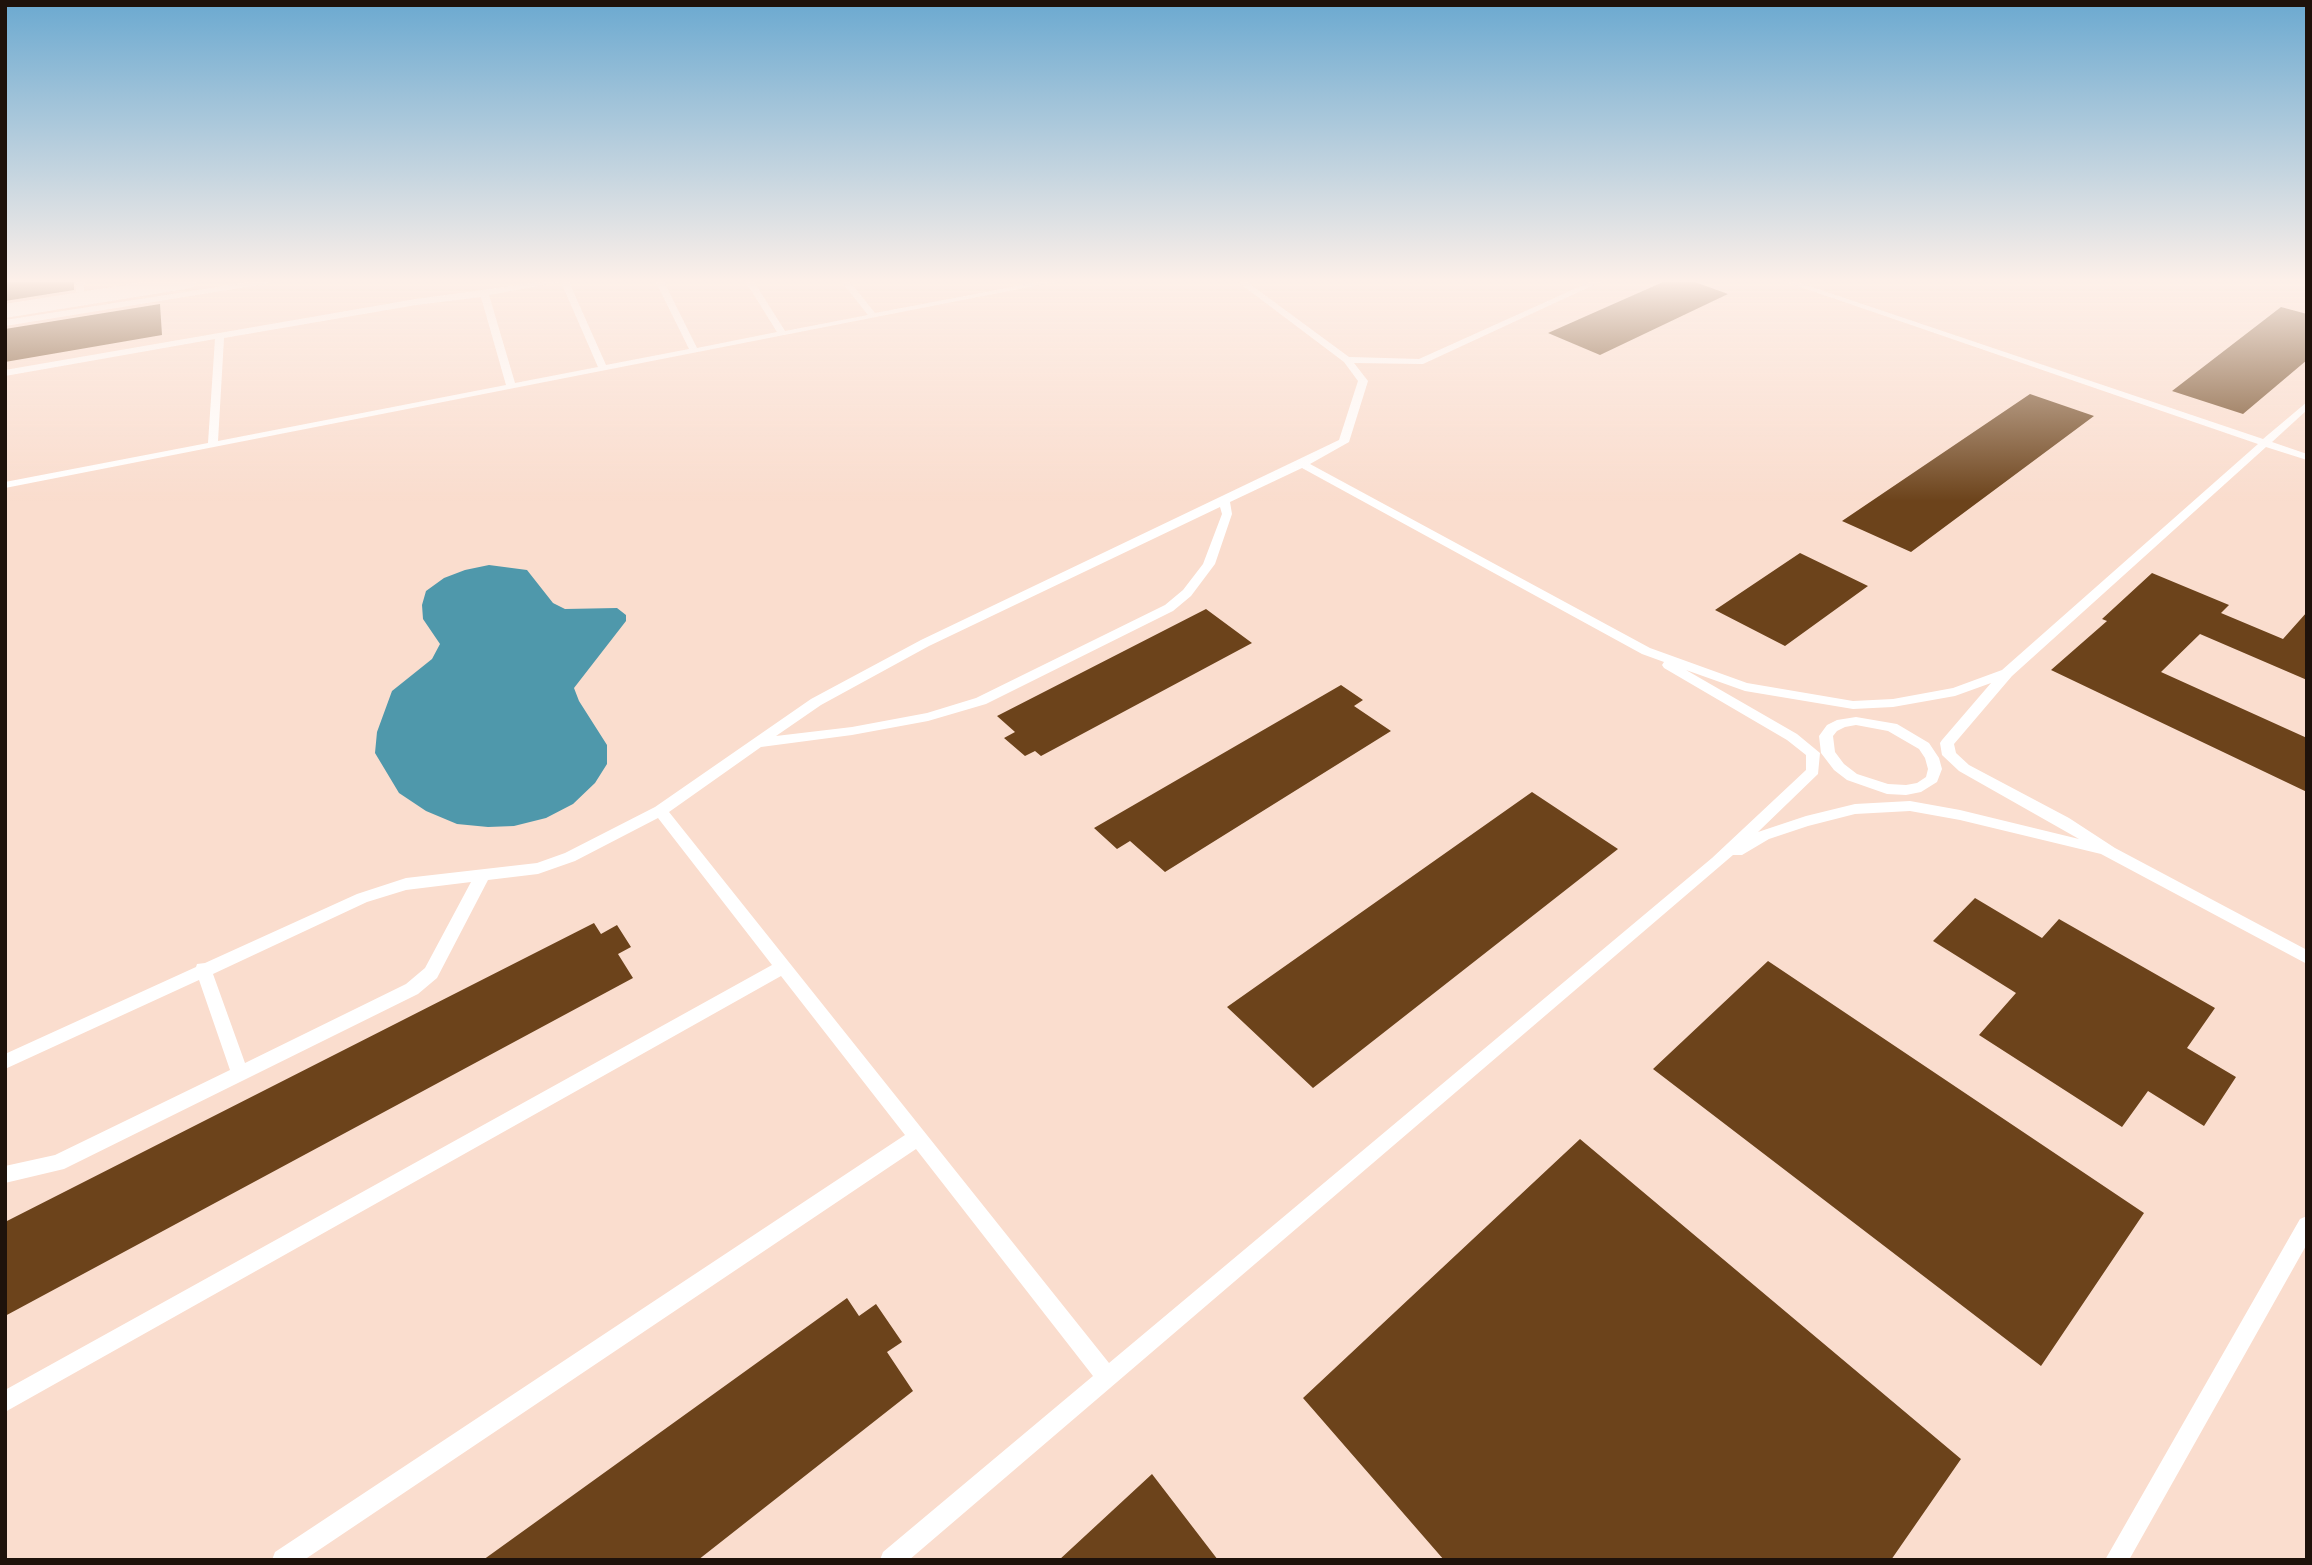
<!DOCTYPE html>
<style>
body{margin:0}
#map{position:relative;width:2312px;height:1565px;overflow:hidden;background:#faddce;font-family:Roboto,sans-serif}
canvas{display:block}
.frame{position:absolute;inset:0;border:7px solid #1e120b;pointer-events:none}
</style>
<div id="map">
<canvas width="2312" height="1565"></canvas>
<div class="frame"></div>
</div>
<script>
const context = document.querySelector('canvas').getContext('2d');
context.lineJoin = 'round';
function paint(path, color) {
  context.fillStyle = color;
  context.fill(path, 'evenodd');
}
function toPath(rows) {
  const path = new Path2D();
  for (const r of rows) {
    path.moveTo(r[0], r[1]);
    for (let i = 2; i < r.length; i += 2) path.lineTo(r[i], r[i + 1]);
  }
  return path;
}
const water = toPath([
 [489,565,527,570,553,603,565,609,617,608,626,615,626,621,574,688,579,701,607,745,607,764,595,783,573,804,546,818,514,826,488,827,457,824,426,811,399,793,375,753,377,732,392,691,432,659,440,644,423,619,422,605,426,591,444,578,465,570]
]);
const building = toPath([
 [5,282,74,282,74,290,5,301],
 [1663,282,1695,282,1728,294,1600,355,1548,333],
 [160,304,162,335,5,362,5,329],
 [2281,307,2307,314,2307,360,2243,414,2172,391],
 [2030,394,2094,416,1911,552,1842,521],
 [1800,553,1868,586,1785,646,1715,610],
 [2152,573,2229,605,2221,613,2283,639,2307,612,2307,680,2200,634,2161,672,2307,738,2307,792,2051,670,2107,621,2102,619],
 [1206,609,1252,643,1041,756,1035,751,1025,756,1004,738,1015,732,997,716],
 [1341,685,1363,700,1354,706,1391,731,1165,872,1130,841,1117,849,1094,828],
 [1532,792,1618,849,1313,1088,1227,1007],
 [1975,898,2042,938,2059,919,2215,1008,2187,1048,2236,1077,2204,1126,2148,1091,2122,1127,1979,1035,2016,993,1933,941],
 [594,923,601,934,617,925,631,947,618,954,633,978,5,1316,5,1222],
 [1768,961,2144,1213,2041,1366,1653,1069],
 [1580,1139,1961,1459,1891,1560,1444,1560,1303,1398],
 [847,1298,859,1316,876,1304,902,1342,887,1352,913,1391,698,1560,483,1560],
 [1152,1474,1218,1560,1059,1560]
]);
const service = toPath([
 [77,282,85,282,83,294,76,292,77,282],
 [250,282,268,282,264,284,5,326,5,320,250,282],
 [542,282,559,282,489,295,515,383,598,367,561,282,569,282,606,365,689,349,656,282,664,282,697,348,777,332,746,282,754,282,785,331,868,315,842,282,850,282,875,313,1039,282,1054,282,5,488,5,482,208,443,215,339,5,376,5,370,416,299,542,282],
 [481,297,506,385,218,441,224,338,416,305,481,297],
 [1238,282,1247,282,1349,357,1419,359,1590,282,1600,282,1423,364,1354,363,1368,381,1349,442,1310,464,1650,648,1747,683,1853,701,1893,699,1953,688,2002,670,2258,444,1786,282,1797,282,2263,439,2307,402,2307,410,2272,442,2307,454,2307,460,2266,447,2012,676,1954,744,1956,753,1969,765,2069,818,2115,848,2307,950,2307,964,2101,854,1960,820,1910,811,1855,814,1808,826,1769,839,1742,855,1733,855,909,1560,880,1560,883,1552,1093,1376,916,1149,304,1560,272,1560,275,1552,905,1135,781,976,5,1412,5,1390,772,965,658,818,575,861,538,874,488,880,437,978,418,994,64,1169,5,1183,5,1166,55,1155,230,1070,199,980,5,1069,5,1054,196,967,197,964,205,963,357,894,406,878,537,863,565,853,655,807,811,699,921,640,1339,440,1358,381,1344,362,1238,282],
 [1302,468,1642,654,1664,662,1662,665,1664,668,1787,740,1806,755,1806,770,1712,858,1109,1363,669,812,761,747,852,735,928,721,986,704,1173,611,1191,596,1215,564,1232,514,1230,502,1302,468],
 [1220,507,1222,514,1203,564,1183,590,1165,605,976,698,927,713,852,727,776,736,821,705,929,646,1220,507],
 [1686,670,1745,691,1853,709,1893,707,1955,696,1991,683,1942,740,1940,743,1942,755,1959,771,2079,839,1960,810,1910,801,1855,804,1806,816,1758,832,1818,774,1820,753,1797,734,1686,670],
 [471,882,425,968,406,984,245,1063,213,974,367,902,406,890,471,882],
 [1856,717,1897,724,1929,743,1939,758,1942,769,1937,782,1921,792,1906,795,1887,794,1847,780,1834,770,1821,753,1819,736,1827,725,1837,720,1856,717],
 [1856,725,1888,731,1919,749,1925,758,1928,769,1926,777,1917,783,1906,785,1888,784,1857,774,1844,764,1835,752,1833,736,1837,731,1845,727,1856,725],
 [2307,1216,2307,1244,2129,1560,2105,1560,2300,1219,2307,1216]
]);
const trunk = toPath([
 [144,282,196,282,193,287,185,289,5,318,5,304,144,282]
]);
paint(water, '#4f98ab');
paint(building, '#6c431b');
paint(service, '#fff');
paint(trunk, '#fff');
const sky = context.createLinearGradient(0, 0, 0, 501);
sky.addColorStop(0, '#6ba9d0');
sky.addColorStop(0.56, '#fdf0e9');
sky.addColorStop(1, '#fdf0e900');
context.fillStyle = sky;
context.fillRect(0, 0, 2312, 501);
</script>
